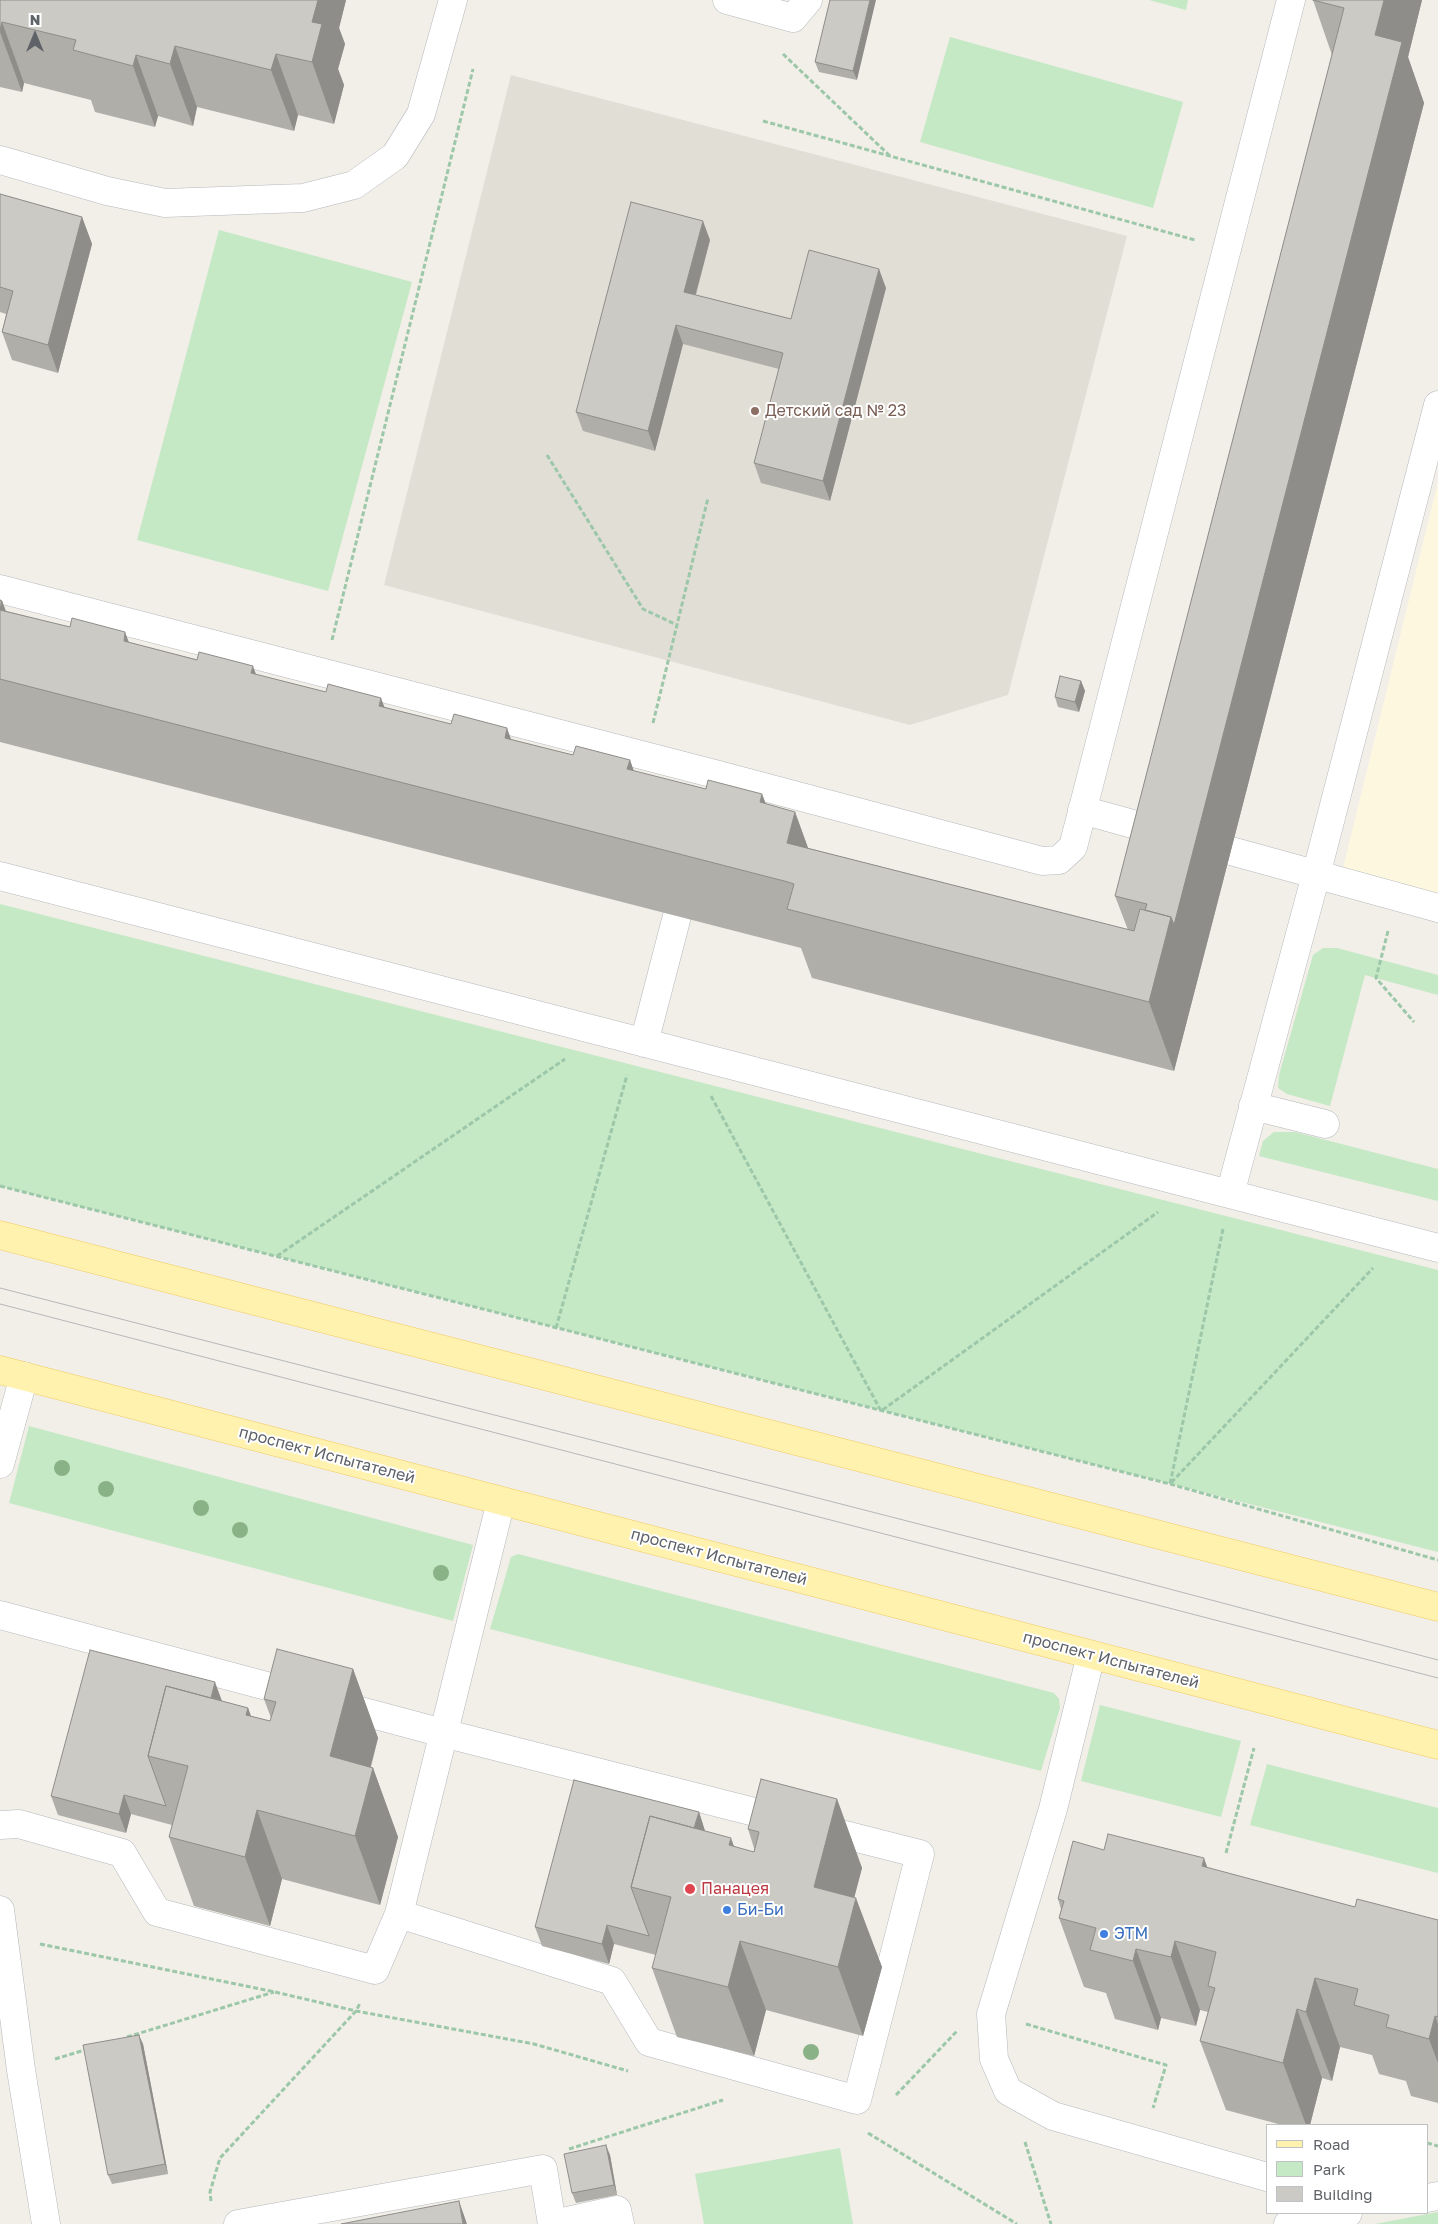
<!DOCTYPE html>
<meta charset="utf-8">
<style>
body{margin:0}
#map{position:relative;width:1438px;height:2224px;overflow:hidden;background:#f1efe8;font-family:"Golos Text",sans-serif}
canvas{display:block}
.legend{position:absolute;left:1266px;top:2124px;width:162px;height:90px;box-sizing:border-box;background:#fff;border:1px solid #bfc1c3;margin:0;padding:6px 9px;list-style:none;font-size:15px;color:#5f6368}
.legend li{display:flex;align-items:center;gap:10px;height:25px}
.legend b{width:25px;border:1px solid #bfc1c3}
.north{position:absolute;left:10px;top:10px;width:50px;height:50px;-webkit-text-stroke:4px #fff;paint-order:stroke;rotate:0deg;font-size:14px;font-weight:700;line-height:20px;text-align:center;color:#5f6368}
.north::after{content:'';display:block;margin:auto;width:18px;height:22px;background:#5f6368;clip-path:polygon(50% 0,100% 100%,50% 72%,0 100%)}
</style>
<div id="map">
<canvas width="1438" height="2224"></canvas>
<ul class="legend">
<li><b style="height:6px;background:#fff2af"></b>Road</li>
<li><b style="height:14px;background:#c5e8c5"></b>Park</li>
<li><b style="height:14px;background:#cccac5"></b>Building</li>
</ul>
<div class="north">N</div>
</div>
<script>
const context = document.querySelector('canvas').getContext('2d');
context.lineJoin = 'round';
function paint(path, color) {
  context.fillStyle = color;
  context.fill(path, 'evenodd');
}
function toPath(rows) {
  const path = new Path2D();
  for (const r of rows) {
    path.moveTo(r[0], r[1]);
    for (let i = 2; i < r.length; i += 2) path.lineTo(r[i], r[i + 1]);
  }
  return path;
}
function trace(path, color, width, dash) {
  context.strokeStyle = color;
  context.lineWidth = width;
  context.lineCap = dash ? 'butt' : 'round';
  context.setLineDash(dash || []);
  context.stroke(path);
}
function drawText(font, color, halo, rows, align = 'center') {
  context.font = font + ' "Golos Text",sans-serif';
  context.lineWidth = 4;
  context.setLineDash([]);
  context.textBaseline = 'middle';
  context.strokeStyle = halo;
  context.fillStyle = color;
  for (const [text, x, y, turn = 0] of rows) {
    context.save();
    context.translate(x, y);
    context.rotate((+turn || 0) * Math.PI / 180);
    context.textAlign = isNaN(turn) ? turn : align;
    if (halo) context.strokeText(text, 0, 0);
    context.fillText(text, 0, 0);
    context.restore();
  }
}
const commercial = toPath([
 [1438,482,1438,895,1342,872]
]);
const education = toPath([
 [511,75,1127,236,1008,695,910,725,384,585]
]);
const green = toPath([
 [1149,0,1188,0,1186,10],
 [950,37,1183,102,1153,208,920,142],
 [219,230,412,282,328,591,137,540],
 [0,904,1438,1270,1438,1552,0,1186],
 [1323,948,1337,948,1438,975,1438,995,1365,975,1330,1106,1287,1094,1278,1088,1279,1075,1313,955],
 [1274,1132,1295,1132,1438,1169,1438,1201,1259,1156,1263,1141],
 [29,1426,473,1545,453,1621,9,1503],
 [518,1554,1054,1693,1059,1699,1060,1708,1041,1771,490,1629,511,1557],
 [1100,1705,1241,1741,1221,1817,1081,1781],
 [1267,1764,1438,1808,1438,1873,1250,1825],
 [840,2148,853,2224,704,2224,695,2174],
 [1438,2212,1438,2224,1375,2224]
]);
const path = toPath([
 [783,54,890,156],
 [763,121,1195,240],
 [547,455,643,609,677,625],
 [332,640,473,69],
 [653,723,708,498],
 [1388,931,1376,978,1414,1022],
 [711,1096,881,1411,1158,1212],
 [0,1186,1170,1484,1438,1560],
 [1223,1229,1170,1484,1373,1268],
 [277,1256,565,1059],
 [556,1328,627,1075],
 [1226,1853,1254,1748],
 [40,1944,275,1992,356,2011,534,2044,628,2071],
 [1026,2024,1166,2065,1153,2108],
 [127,2037,274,1992],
 [55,2059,88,2049],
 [896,2095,957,2031],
 [868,2133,1017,2224],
 [1025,2142,1051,2224],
 [1427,2143,1438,2146],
 [569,2149,723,2100],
 [211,2201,210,2192,220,2158,356,2011,360,2003]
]);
const minor = toPath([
 [727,0,793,18,808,0],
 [0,160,107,191,165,203,303,198,354,185,395,156,421,114,453,0],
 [0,589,715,774,1042,861,1059,860,1073,847,1291,0],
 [1082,810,1169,834],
 [1231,851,1438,908],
 [0,876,1438,1248],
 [644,1043,677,916],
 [1253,1106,1325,1124],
 [1230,1194,1316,875,1438,405],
 [0,1464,24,1376],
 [0,1615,443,1733,920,1854,857,2100,649,2042,612,1981,399,1914],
 [1091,1655,1053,1809,991,2014,994,2059,1008,2091,1053,2116,1267,2177],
 [0,1825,19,1824,122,1853,157,1912,375,1970,399,1914,501,1501],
 [0,1910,21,2070,46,2224],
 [1427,2198,1438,2196],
 [238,2224,543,2169,552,2224],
 [554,2224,617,2210,620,2224],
 [1288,2224,1348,2213]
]);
const major = toPath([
 [0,1235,1438,1607],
 [0,1370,1438,1745]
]);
const tram = toPath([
 [0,1288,1094,1569,1438,1660],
 [0,1304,1438,1678]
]);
const trees = [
 [62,1468],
 [106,1489],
 [201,1508],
 [240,1530],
 [441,1573],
 [811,2052]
];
const wall = toPath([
 [0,0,346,0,339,28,345,44,338,69,344,85,334,124,298,115,294,131,197,107,193,126,158,116,155,127,95,112,91,100,24,83,22,92,0,87],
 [830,0,857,80,819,72,815,62],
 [1313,0,1422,0,1408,57,1424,103,1174,1071,812,978,801,948,0,742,0,600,2,601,6,611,573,755,630,760,633,771,706,789,762,794,766,804,795,812,808,848,1128,930,1115,896,1332,55],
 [0,194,82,217,92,244,58,373,12,360,2,332,6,314,0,312],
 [710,240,696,295,791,319,886,288,830,501,761,483,754,463,779,369,683,344,655,451,583,431,576,412],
 [1081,681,1085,691,1079,712,1058,707,1055,697],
 [353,1669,378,1738,371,1767,373,1768,398,1837,380,1905,282,1879,270,1926,194,1906,169,1837,172,1825,131,1814,126,1833,58,1815,51,1796,222,1701,248,1708,251,1716,270,1721,271,1718,264,1699],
 [837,1799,862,1868,854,1897,882,1967,863,2036,766,2010,754,2056,677,2037,652,1968,656,1955,614,1944,609,1964,542,1946,535,1927,699,1812,705,1831,734,1847,754,1852,754,1848,748,1829],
 [1104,1850,1207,1868,1355,1907,1438,1920,1438,2103,1411,2096,1406,2081,1379,2074,1372,2055,1340,2047,1332,2081,1322,2078,1310,2125,1282,2125,1226,2110,1200,2041,1208,2012,1200,2010,1196,2026,1161,2018,1158,2030,1115,2019,1106,1993,1084,1987,1059,1918,1061,1909,1058,1899],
 [143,2044,168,2174,112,2184,108,2175],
 [610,2155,617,2195,576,2203,572,2193]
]);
const shadedWall = toPath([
 [318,0,346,0,339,28,345,44,338,69,344,85,334,124,312,62,312,22],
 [870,0,876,0,857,80,853,71],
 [1384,0,1422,0,1408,57,1424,103,1174,1071,1149,1002,1375,35],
 [2,22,24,83,22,92,0,32],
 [175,46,197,107,193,126,170,64],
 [276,54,298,115,294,131,271,70],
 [136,55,158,116,155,127,133,66],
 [82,217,92,244,58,373,48,345],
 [703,221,710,240,691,311,684,292],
 [879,269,886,288,830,501,823,481],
 [676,325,683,344,655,451,648,431],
 [2,601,27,670,0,610],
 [125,632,151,701,124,641],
 [253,666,278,735,251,673],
 [1081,681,1085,691,1079,712,1075,702],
 [381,698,407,767,379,706],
 [507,728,532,797,505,738],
 [630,760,655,829,627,769],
 [762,794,787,863,760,802],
 [795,812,820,881,787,843],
 [353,1669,378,1738,355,1825,330,1756],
 [215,1682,222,1701,200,1740],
 [248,1708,273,1777,246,1715],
 [373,1768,398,1837,380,1905,355,1836],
 [124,1795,131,1814,126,1833,119,1814],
 [837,1799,862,1868,839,1956,814,1887],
 [257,1810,282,1879,270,1926,245,1857],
 [699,1812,705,1831,683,1870],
 [731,1838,756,1907,729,1845],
 [1204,1858,1229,1928,1202,1866],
 [856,1898,882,1967,863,2036,838,1967],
 [607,1925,614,1944,609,1964,602,1944],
 [740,1941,766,2010,754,2056,728,1987],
 [1175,1941,1200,2010,1196,2026,1171,1957],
 [1136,1949,1161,2018,1158,2030,1133,1961],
 [1315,1978,1340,2047,1332,2081,1306,2012],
 [1297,2009,1322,2078,1310,2125,1306,2125,1283,2063],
 [1435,2016,1438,2024,1438,2063,1429,2039],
 [139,2035,143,2044,168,2174,165,2164],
 [606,2145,610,2155,617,2195,614,2185],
 [459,2201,467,2224,463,2224]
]);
const building = toPath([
 [0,0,318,0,312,22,322,24,312,62,276,54,271,70,175,46,170,64,136,55,133,66,73,50,76,40,2,22,0,30,0,0],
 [830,0,870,0,853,71,815,62,830,0],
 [1313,0,1384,0,1375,35,1402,42,1174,925,1171,917,1145,910,1147,904,1115,896,1344,8,1313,0],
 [0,194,82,217,48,345,2,332,13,291,0,287,0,194],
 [631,202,703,221,684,292,791,319,809,250,879,269,823,481,754,463,783,353,676,325,648,431,576,412,631,202],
 [0,600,2,601,0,610,70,627,72,618,125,632,124,641,197,660,199,652,253,666,251,673,326,692,328,684,354,691,381,698,379,706,451,724,454,714,507,728,505,738,573,755,576,746,630,760,627,769,706,789,708,780,762,794,760,802,795,812,787,843,1134,931,1140,909,1171,917,1149,1002,787,909,794,884,788,882,0,679,0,600],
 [1060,676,1081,681,1075,702,1055,697,1060,676],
 [277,1649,353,1669,330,1756,373,1768,355,1836,257,1810,245,1857,169,1837,188,1766,148,1756,166,1686,248,1708,246,1715,270,1721,276,1702,264,1699,277,1649],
 [90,1650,215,1682,211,1698,166,1686,148,1756,166,1806,124,1795,119,1814,51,1796,90,1650],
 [761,1779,837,1799,814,1887,856,1898,838,1967,740,1941,728,1987,652,1968,671,1897,631,1887,650,1816,731,1838,729,1845,754,1852,759,1832,748,1829,761,1779],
 [574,1780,699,1812,694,1828,650,1816,631,1887,649,1936,607,1925,602,1944,535,1927,574,1780],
 [1108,1834,1204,1858,1202,1866,1355,1907,1357,1899,1438,1920,1438,2017,1435,2016,1429,2039,1386,2027,1389,2015,1354,2005,1358,1989,1315,1978,1306,2012,1297,2009,1283,2063,1200,2041,1215,1988,1208,1986,1216,1952,1175,1941,1171,1957,1136,1949,1133,1961,1090,1950,1096,1928,1059,1918,1064,1901,1058,1899,1073,1841,1104,1850,1108,1834],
 [139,2035,165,2164,108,2175,83,2045,139,2035],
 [606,2145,614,2185,572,2193,564,2154,606,2145],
 [459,2201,463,2224,341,2224,459,2201]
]);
const markers = [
 [755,411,5,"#8d6e63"],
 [690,1889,6,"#e0444e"],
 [727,1910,5,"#3f7fe0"],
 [1104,1934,5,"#3f7fe0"]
];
const educationNames = [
 ["Детский сад № 23",765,411]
];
const streetNames = [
 ["проспект Испытателей",327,1455,15],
 ["проспект Испытателей",719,1557,15],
 ["проспект Испытателей",1111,1660,15]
];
const healthNames = [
 ["Панацея",701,1889]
];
const shopNames = [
 ["Би-Би",737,1910],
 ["ЭТМ",1114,1934]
];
paint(commercial, '#fef7e0');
paint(education, '#e1ded6');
paint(green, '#c5e8c5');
trace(minor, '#b5b8bc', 29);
trace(major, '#f2c960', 29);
trace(path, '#9cc7a9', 3, [5, 2.5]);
trace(minor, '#fff', 28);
trace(major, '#fff2af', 28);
trace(tram, '#b6b7b8', 1);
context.fillStyle = '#89b387';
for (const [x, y] of trees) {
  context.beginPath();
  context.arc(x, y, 8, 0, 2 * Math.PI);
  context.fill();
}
paint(wall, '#afaea9');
paint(shadedWall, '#8f8d8a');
paint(building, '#cccac5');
trace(building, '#8f8d8a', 1);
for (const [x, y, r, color] of markers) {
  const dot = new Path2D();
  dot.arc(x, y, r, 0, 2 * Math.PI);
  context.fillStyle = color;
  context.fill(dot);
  trace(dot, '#fff', 2);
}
drawText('16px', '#785e54', '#fff', educationNames, 'left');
drawText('16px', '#5f6368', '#fff', streetNames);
drawText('16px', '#be3a42', '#fff', healthNames, 'left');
drawText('16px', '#366cbe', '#fff', shopNames, 'left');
</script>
